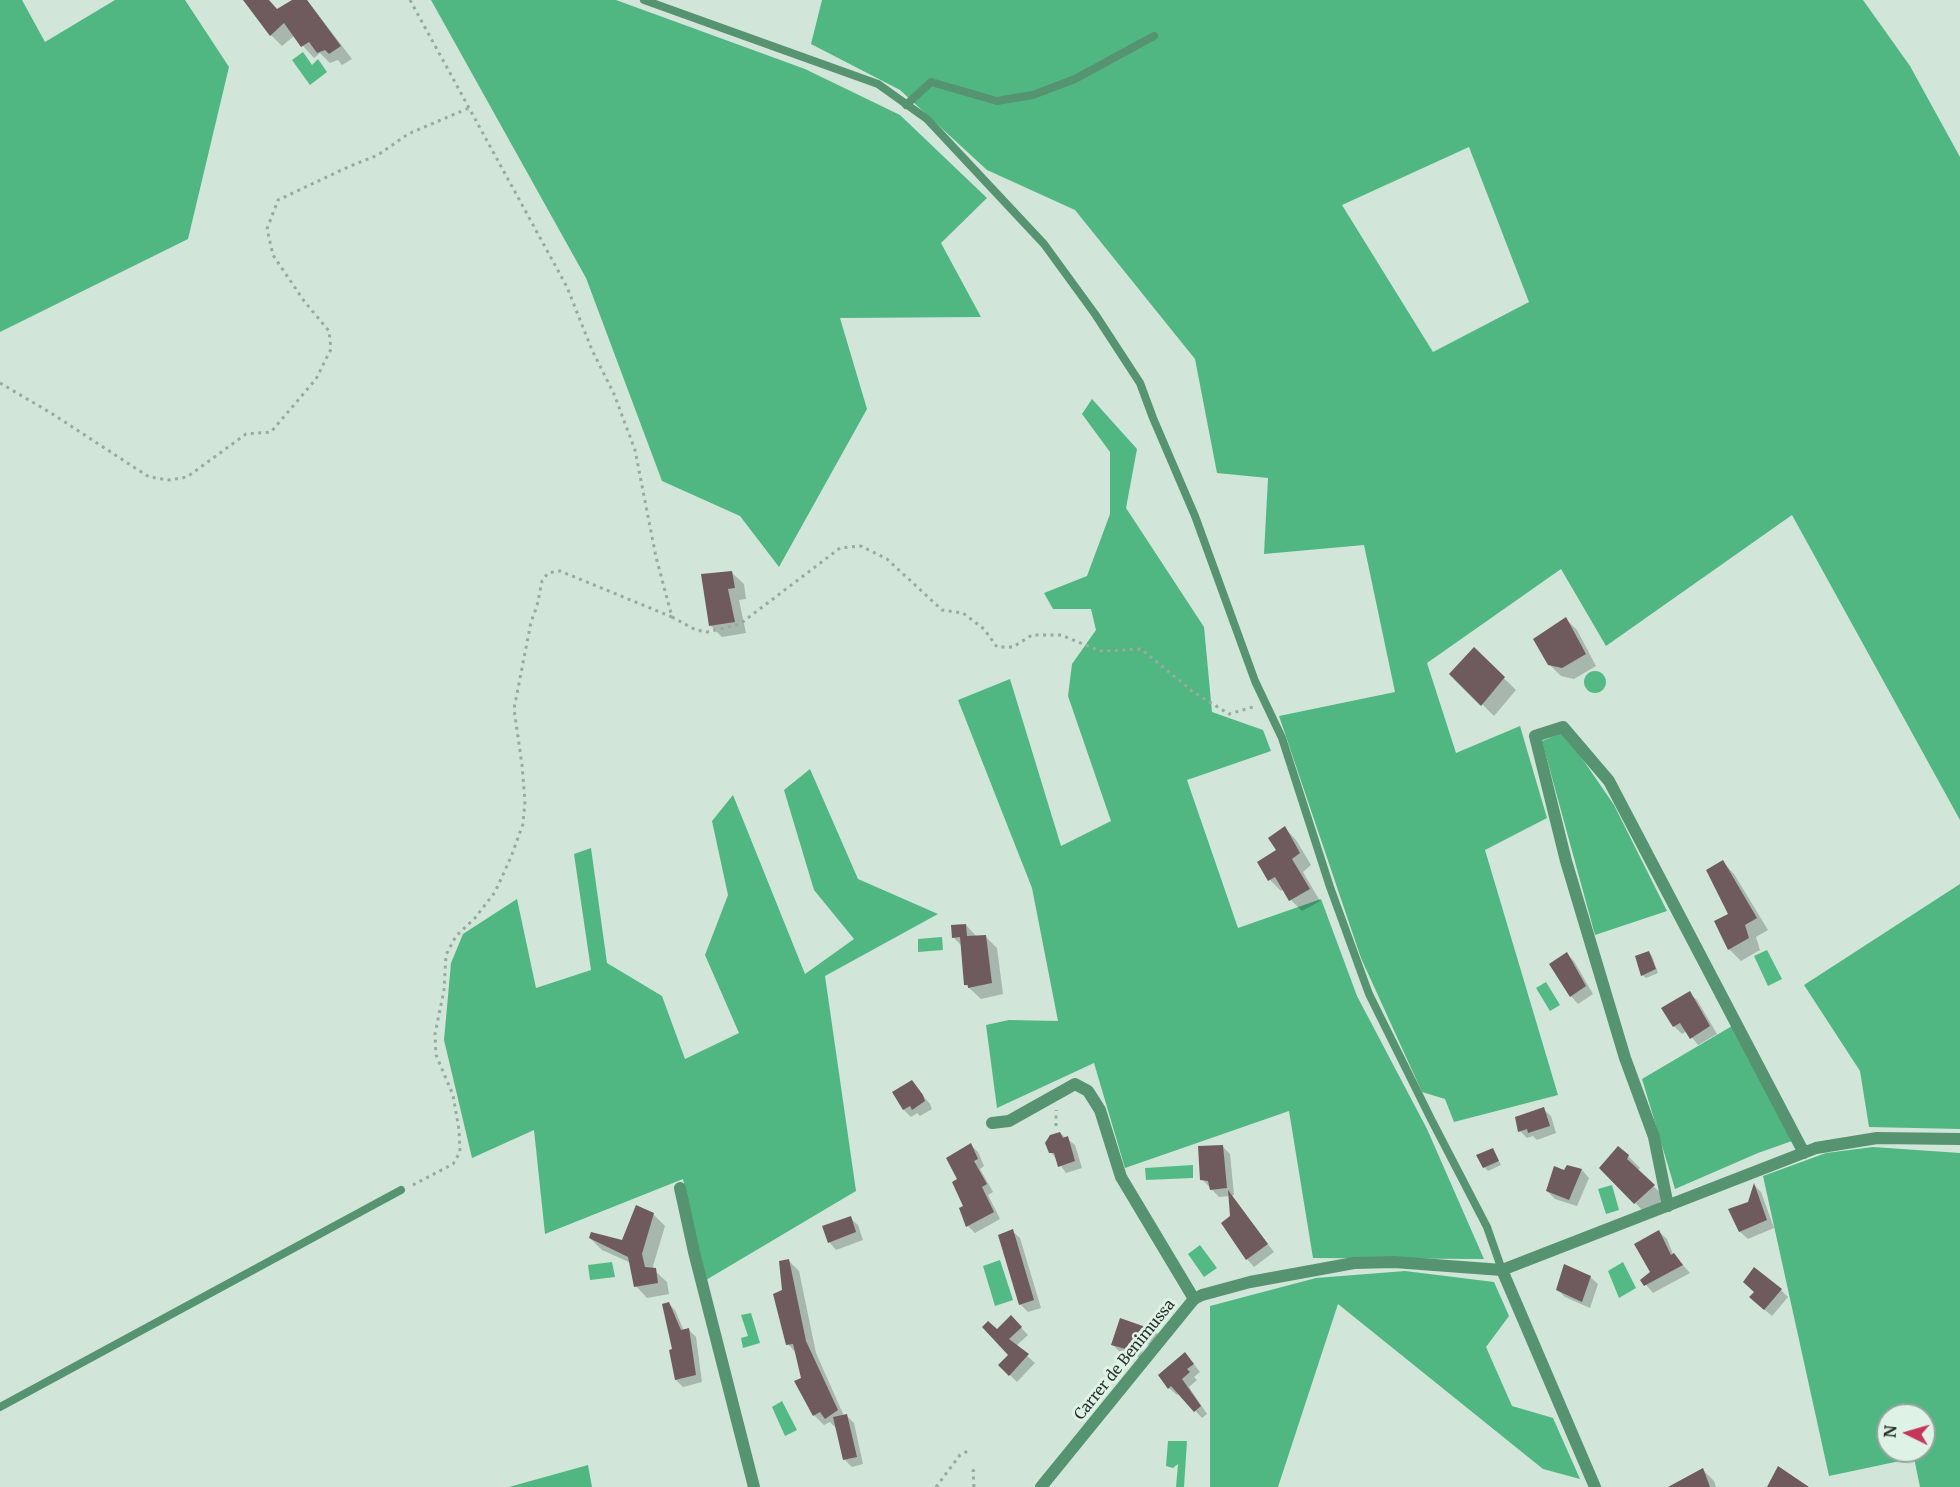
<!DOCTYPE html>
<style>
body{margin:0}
#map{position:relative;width:1960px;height:1487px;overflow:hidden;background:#d1e5d9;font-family:Merriweather,serif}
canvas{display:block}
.north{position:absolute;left:1876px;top:1403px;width:60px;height:60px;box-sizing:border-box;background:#def2e6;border:2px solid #95a49b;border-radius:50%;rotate:275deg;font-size:16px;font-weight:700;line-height:24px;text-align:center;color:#28302b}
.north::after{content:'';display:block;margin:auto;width:21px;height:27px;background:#c5365b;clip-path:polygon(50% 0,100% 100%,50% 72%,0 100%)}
</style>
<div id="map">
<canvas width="1960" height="1487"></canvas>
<div class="north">N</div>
</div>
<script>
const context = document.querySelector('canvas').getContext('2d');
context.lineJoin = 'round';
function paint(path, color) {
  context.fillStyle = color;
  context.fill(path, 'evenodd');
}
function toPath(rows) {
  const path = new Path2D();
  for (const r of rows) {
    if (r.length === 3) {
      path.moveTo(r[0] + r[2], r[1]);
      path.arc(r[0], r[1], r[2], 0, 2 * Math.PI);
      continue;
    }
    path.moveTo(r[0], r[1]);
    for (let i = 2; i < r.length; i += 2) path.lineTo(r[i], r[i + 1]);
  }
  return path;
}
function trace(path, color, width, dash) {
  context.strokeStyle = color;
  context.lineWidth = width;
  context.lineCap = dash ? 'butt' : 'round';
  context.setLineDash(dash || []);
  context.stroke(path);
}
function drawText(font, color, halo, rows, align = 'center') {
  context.font = font + ' Merriweather,serif';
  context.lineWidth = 6;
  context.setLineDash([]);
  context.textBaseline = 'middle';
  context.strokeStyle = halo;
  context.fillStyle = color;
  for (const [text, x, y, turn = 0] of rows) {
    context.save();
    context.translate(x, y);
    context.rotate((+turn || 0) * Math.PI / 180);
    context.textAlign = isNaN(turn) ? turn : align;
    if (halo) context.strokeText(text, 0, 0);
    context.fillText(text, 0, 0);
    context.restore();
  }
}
const forest = toPath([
 [0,0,22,0,45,42,115,0,185,0,229,67,188,239,0,332],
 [431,0,616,0,805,69,900,115,987,198,941,243,981,317,840,318,867,409,779,567,740,516,662,481,586,278],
 [822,0,1863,0,1910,66,1960,157,1960,820,1792,515,1606,646,1561,569,1427,663,1456,753,1520,726,1547,818,1485,850,1558,1095,1454,1122,1445,1099,1422,1092,1361,958,1279,716,1395,692,1364,545,1264,554,1268,478,1217,473,1195,359,1075,210,987,170,900,90,811,44],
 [1469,147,1529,302,1433,352,1342,205],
 [1092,399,1137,449,1126,508,1204,627,1212,712,1263,730,1271,751,1187,780,1238,928,1321,899,1357,996,1427,1129,1484,1259,1313,1258,1289,1111,1125,1168,1094,1063,997,1108,986,1025,1009,1020,1058,1021,1032,888,958,700,1010,679,1061,846,1111,821,1068,696,1072,664,1096,630,1091,609,1053,609,1044,593,1087,576,1110,514,1110,452,1082,414],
 [1564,732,1614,805,1667,911,1595,935,1542,741],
 [810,769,858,879,938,914,825,976,856,1191,706,1280,683,1179,545,1234,534,1130,472,1158,444,1040,451,963,463,934,517,899,536,988,591,970,574,854,591,848,607,963,662,996,685,1059,739,1033,705,955,728,895,712,821,733,795,805,974,854,939,814,890,784,790],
 [1960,884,1960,1129,1869,1127,1860,1071,1804,985],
 [1732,1026,1792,1141,1758,1153,1675,1189,1642,1079],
 [1873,1147,1960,1153,1960,1487,1920,1487,1914,1458,1829,1476,1763,1176,1826,1153],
 [1888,1415,1924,1415,1924,1451,1888,1451],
 [1405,1271,1494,1282,1509,1316,1486,1347,1512,1406,1553,1418,1580,1479,1543,1469,1338,1304,1278,1487,1210,1487,1210,1306,1316,1278],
 [588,1465,592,1487,509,1487]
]);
const water = toPath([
 [303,52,312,65,318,59,327,72,310,85,292,60],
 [1595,682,11],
 [942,937,943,950,918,952,918,939],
 [1767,950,1782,979,1768,986,1754,956],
 [1546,982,1560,1005,1550,1011,1536,988],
 [1193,1165,1193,1178,1146,1180,1145,1168],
 [1612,1185,1619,1210,1606,1214,1598,1189],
 [1200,1245,1217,1268,1204,1277,1188,1254],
 [1000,1260,1013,1300,995,1306,983,1266],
 [612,1262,615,1277,590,1280,588,1265],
 [1623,1262,1636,1288,1619,1298,1608,1271],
 [751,1313,760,1343,743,1348,741,1338,748,1336,741,1315],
 [782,1401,797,1430,785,1436,772,1407],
 [1168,1441,1187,1441,1184,1487,1176,1487,1178,1464,1173,1468,1166,1466]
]);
const shadow = toPath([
 [249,0,268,0,277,10,295,0,307,0,352,59,342,65,338,60,330,63,320,53,314,58,294,36,282,46,271,35],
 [732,573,744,584,746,599,739,600,746,633,722,637,711,626],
 [1566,619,1577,630,1596,666,1574,679,1561,676,1549,664],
 [1474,649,1516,690,1494,716,1452,674],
 [1285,828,1296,840,1311,865,1303,872,1320,901,1302,911,1291,900,1284,889,1281,891,1270,880],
 [1723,862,1734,874,1768,930,1756,937,1760,950,1741,961,1729,949,1730,915],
 [966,925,977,937,986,937,997,948,1003,994,981,999,966,985,963,947,953,937],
 [1649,953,1652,956,1658,973,1646,978,1642,975],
 [1567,954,1574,961,1593,994,1578,1004,1571,996,1551,964],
 [1689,993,1697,1000,1717,1034,1698,1045,1687,1031,1682,1034,1674,1026,1663,1008],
 [911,1082,930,1104,932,1109,920,1116,917,1113,911,1117,904,1110,894,1093],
 [1543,1109,1551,1116,1556,1133,1537,1140,1533,1136,1527,1138,1520,1131],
 [1060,1133,1075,1145,1082,1168,1066,1173,1051,1152],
 [971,1145,978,1152,984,1166,980,1169,993,1192,988,1195,1000,1219,975,1233,968,1226,959,1180],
 [1222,1146,1230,1154,1234,1195,1231,1196,1274,1252,1254,1267,1247,1259,1232,1217,1230,1196,1219,1197,1202,1179],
 [1493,1150,1501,1165,1488,1171,1484,1167],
 [1628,1156,1640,1168,1637,1171,1665,1197,1647,1215,1601,1168],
 [1568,1167,1582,1170,1589,1178,1577,1206,1555,1199,1547,1191],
 [1755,1186,1761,1192,1774,1228,1748,1239,1740,1232,1730,1210,1750,1203],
 [653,1214,665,1226,653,1266,654,1270,667,1282,669,1294,647,1298,636,1286,631,1263,602,1250,590,1238,623,1242],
 [850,1218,858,1225,863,1240,836,1250,829,1242],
 [1012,1231,1020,1238,1041,1308,1028,1312,1020,1304],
 [1659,1232,1667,1239,1673,1254,1690,1273,1653,1293,1642,1280,1652,1272],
 [789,1261,799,1271,816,1353,844,1416,847,1416,854,1423,863,1464,852,1467,845,1460,836,1428,830,1422,824,1425,814,1415,796,1381,802,1378,796,1353,788,1344,784,1291],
 [1590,1277,1598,1284,1590,1308,1565,1297,1557,1289],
 [1781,1290,1788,1297,1772,1316,1759,1305],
 [668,1303,675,1310,684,1331,689,1330,696,1337,702,1382,683,1387,676,1380],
 [1011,1317,1028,1335,1016,1346,1035,1363,1017,1382,1000,1365,1010,1356,997,1331],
 [1121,1320,1156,1332,1164,1340,1159,1346,1144,1344,1141,1358,1120,1352,1113,1345],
 [1192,1362,1200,1372,1194,1377,1197,1380,1189,1387,1207,1414,1202,1418,1179,1393,1177,1395,1169,1388,1160,1375],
 [1703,1470,1714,1481,1716,1487,1680,1487]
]);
const building = toPath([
 [243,0,269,0,277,9,292,0,307,0,341,46,329,54,325,50,317,53,309,42,301,47,284,23,270,36],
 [732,571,735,588,728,589,735,622,709,626,701,574],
 [1566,617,1586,654,1562,668,1548,665,1533,639],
 [1474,647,1505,677,1481,706,1449,674],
 [1285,826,1300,853,1292,859,1310,889,1289,901,1275,877,1268,881,1257,862,1276,850,1268,838],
 [1723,860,1757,918,1745,925,1749,938,1728,950,1714,921,1728,914,1706,870],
 [966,924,967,936,986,935,992,983,968,988,968,985,964,985,960,937,952,938,951,925],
 [1649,951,1656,969,1641,976,1635,956],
 [1567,952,1586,986,1570,997,1549,964],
 [1690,991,1710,1026,1690,1039,1680,1023,1673,1027,1661,1008],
 [912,1080,923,1095,925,1101,912,1110,910,1106,903,1110,892,1092],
 [1544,1107,1550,1126,1528,1133,1527,1129,1518,1132,1515,1117],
 [1060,1132,1063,1138,1068,1136,1075,1161,1058,1167,1054,1153,1049,1153,1045,1143,1050,1135],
 [971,1143,978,1159,974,1161,987,1184,982,1187,994,1212,966,1227,959,1208,963,1206,952,1182,957,1179,946,1158],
 [1223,1145,1227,1188,1210,1190,1208,1181,1200,1180,1198,1146],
 [1618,1146,1629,1155,1627,1159,1655,1185,1634,1204,1599,1168],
 [1493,1148,1499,1161,1483,1168,1476,1155],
 [1567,1165,1582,1169,1569,1200,1546,1191,1554,1166,1564,1170],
 [1754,1183,1767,1220,1739,1232,1728,1209,1748,1202],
 [1228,1190,1268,1244,1246,1260,1221,1223,1230,1216],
 [636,1205,654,1213,642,1254,645,1267,656,1268,658,1283,634,1287,628,1257,589,1238,591,1232,622,1240],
 [851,1216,856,1232,828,1243,822,1226],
 [1013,1229,1034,1300,1019,1305,998,1235],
 [1659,1230,1671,1255,1674,1253,1683,1265,1644,1286,1640,1280,1650,1272,1634,1244],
 [789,1259,806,1341,838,1410,825,1419,820,1412,813,1416,794,1381,801,1378,793,1344,786,1345,773,1294,782,1290,779,1261],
 [1564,1264,1591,1276,1582,1302,1556,1290],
 [1754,1267,1782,1289,1764,1310,1749,1297,1754,1292,1743,1282],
 [669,1302,681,1330,689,1328,696,1375,675,1380,669,1350,672,1349,662,1304],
 [1011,1315,1022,1327,1009,1339,1029,1354,1009,1376,998,1365,1008,1355,982,1327,988,1321,997,1329],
 [1120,1318,1157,1331,1151,1339,1137,1337,1133,1351,1111,1345],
 [1185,1352,1194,1364,1187,1369,1190,1372,1182,1379,1201,1406,1194,1412,1171,1386,1168,1389,1158,1375],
 [847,1414,857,1457,843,1460,833,1417],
 [1778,1466,1809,1487,1767,1487],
 [1703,1468,1710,1487,1668,1487]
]);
const path = toPath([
 [410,0,567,287,592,350,614,394,635,450,656,557,672,617,560,571,548,573,542,581,537,606,531,622,514,709,522,765,525,801,523,824,511,857,495,892,475,918,456,936,446,955,444,990,435,1034,436,1055,453,1095,459,1130,460,1152,453,1164,411,1186],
 [0,383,51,413,149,477,169,480,187,477,246,434,271,432,316,379,331,349,329,331,304,301,273,255,267,229,278,200,348,167,378,155,408,134,469,108],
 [672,617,696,630,707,632,740,624,840,548,861,546,887,559,942,610,963,613,984,629,997,647,1013,647,1032,635,1061,635,1100,651,1141,649,1192,691,1229,714,1253,707],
 [1056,1126,1056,1110],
 [936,1487,960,1455,970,1450],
 [974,1487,973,1471,978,1467]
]);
const service = toPath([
 [644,0,878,84,927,119,1044,244,1095,314,1140,383,1153,418,1195,516,1255,681,1282,738,1330,887,1369,994,1431,1119,1487,1227,1502,1270],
 [906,105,931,82,997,101,1033,95,1075,79,1154,36],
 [0,1407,401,1190]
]);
const minor = toPath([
 [992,1123,1009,1121,1075,1084,1088,1091,1100,1110,1121,1177,1194,1299],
 [680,1188,694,1252,754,1487],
 [1668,1206,1654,1137,1625,1058,1566,861,1535,736,1563,727,1609,781,1804,1153],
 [1595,1487,1502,1270,1816,1148,1877,1138,1960,1139]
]);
const tertiary = toPath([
 [1041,1487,1194,1299,1202,1295,1250,1282,1354,1263,1394,1262,1502,1270]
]);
const streetNames = [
 ["Carrer de Benimussa",1125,1360,-51]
];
paint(forest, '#51b782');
paint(water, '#54ba85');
paint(shadow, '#0003');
paint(building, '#6f5b5d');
trace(path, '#9aaaa0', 3, [3, 4.5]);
trace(service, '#569371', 8);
trace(minor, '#569371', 12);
trace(tertiary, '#569371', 12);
drawText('15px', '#28302b', '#def2e6', streetNames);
</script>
